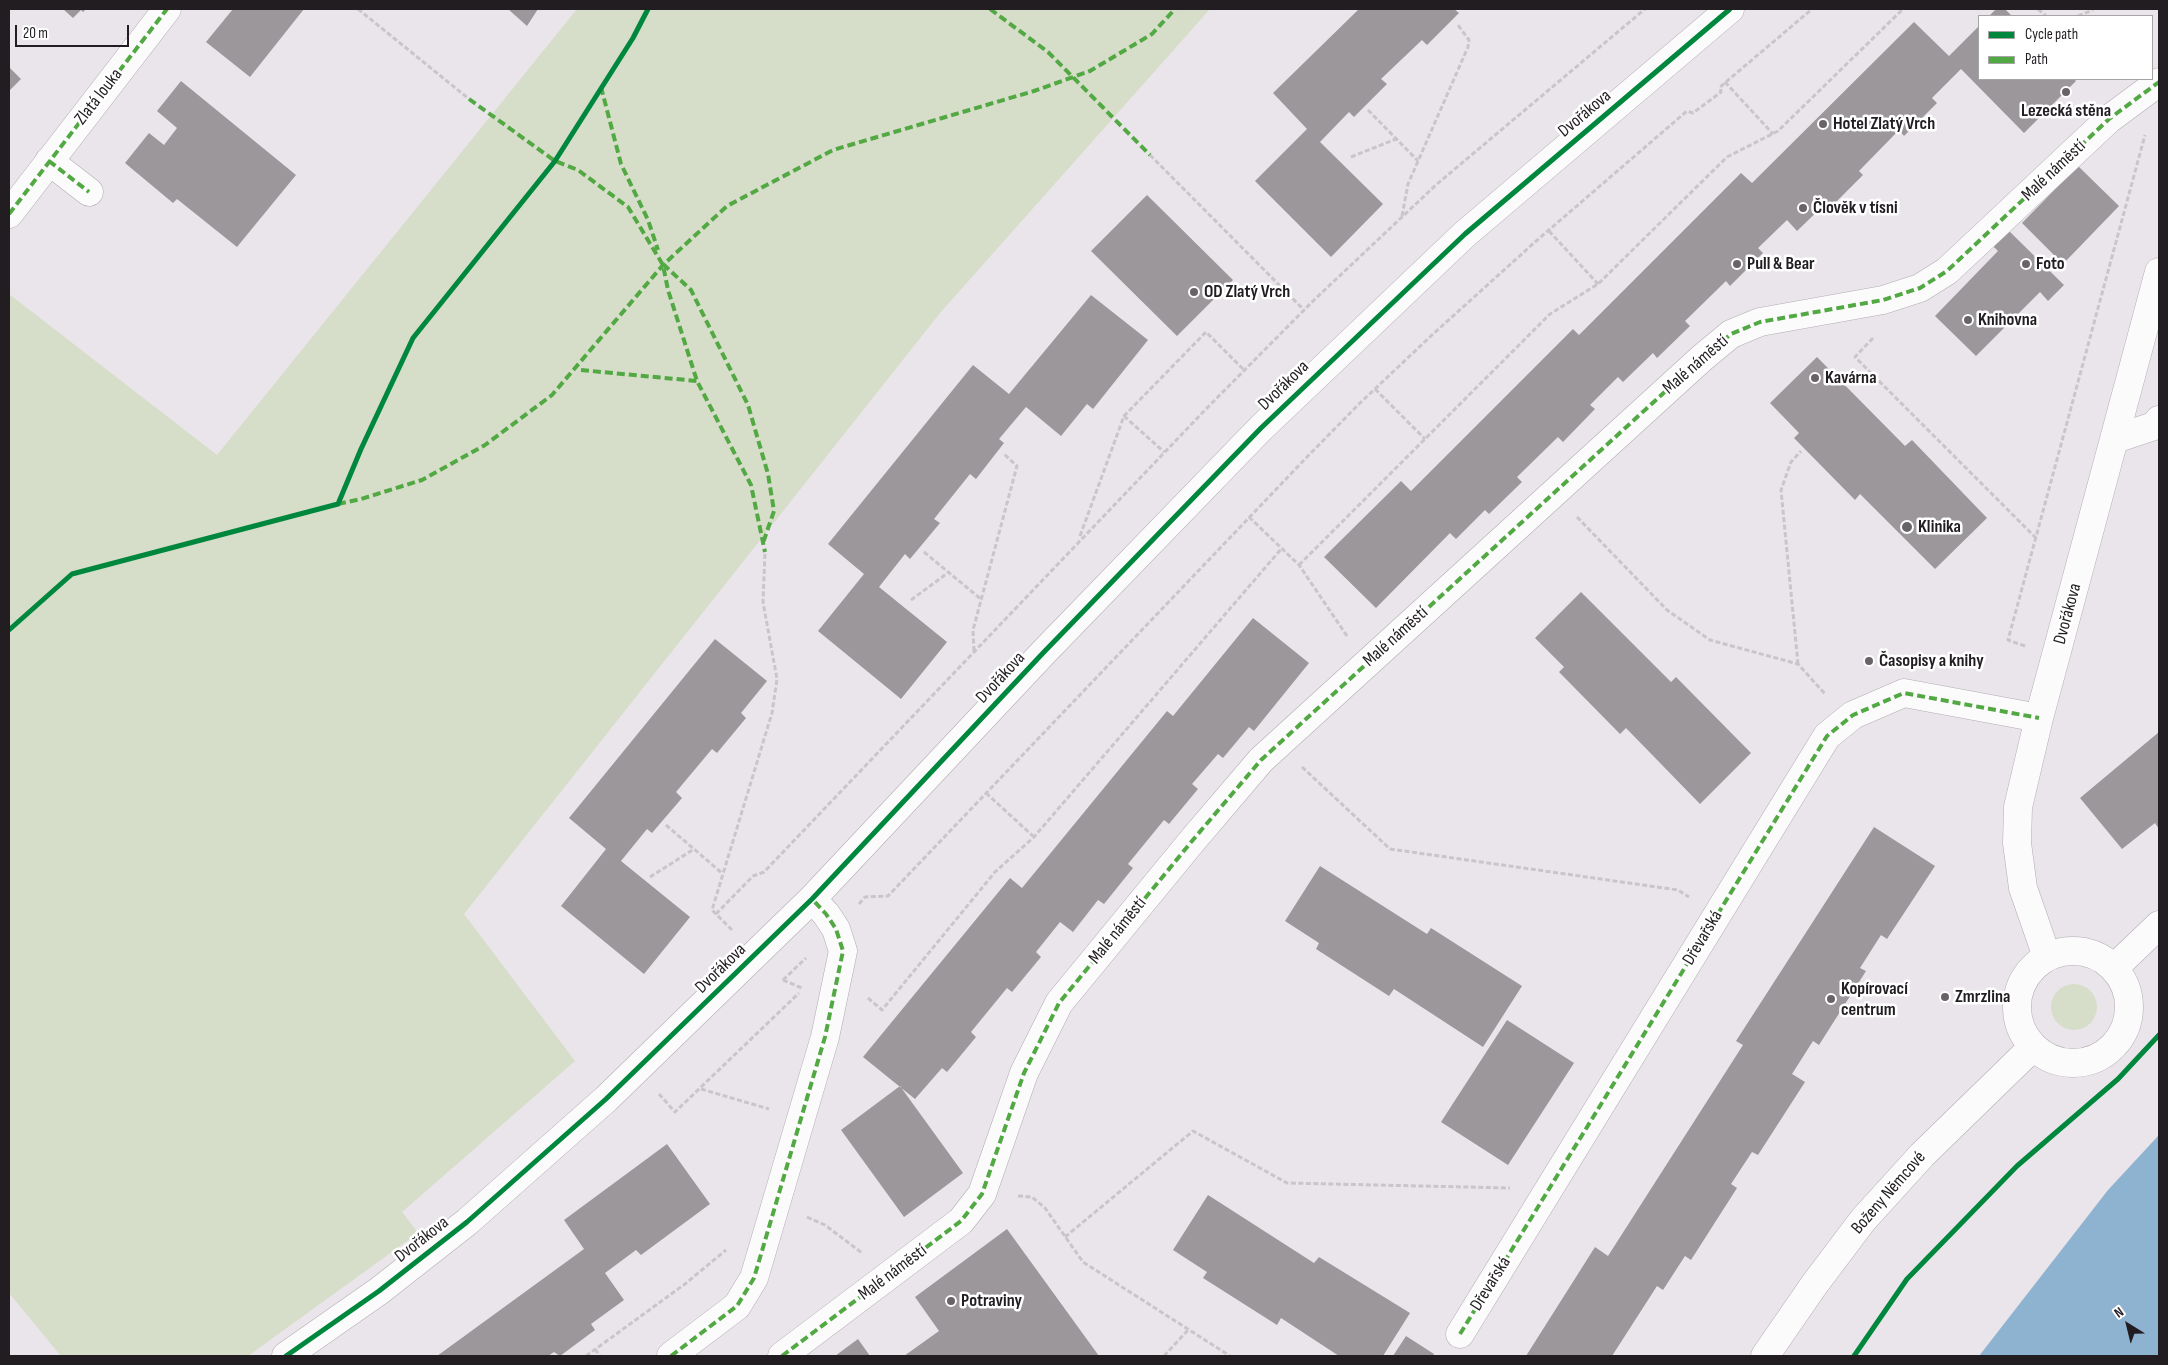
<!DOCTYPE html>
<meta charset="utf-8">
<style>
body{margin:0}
#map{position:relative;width:2168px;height:1365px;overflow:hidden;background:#eae5ea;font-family:"Sofia Sans Condensed",sans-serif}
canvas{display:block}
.frame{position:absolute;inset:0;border:10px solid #211d21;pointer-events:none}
.legend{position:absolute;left:1978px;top:15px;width:175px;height:65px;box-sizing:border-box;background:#fff;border:1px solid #a6a5a6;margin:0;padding:6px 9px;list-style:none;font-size:15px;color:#211d21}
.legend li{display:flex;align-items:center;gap:10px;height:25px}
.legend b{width:25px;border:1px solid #a6a5a6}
.north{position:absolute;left:2103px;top:1300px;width:50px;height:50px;-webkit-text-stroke:4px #fff;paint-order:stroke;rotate:324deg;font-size:14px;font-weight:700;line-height:20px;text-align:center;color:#211d21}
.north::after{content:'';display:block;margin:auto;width:18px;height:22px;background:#211d21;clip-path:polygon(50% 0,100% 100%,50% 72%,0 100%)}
.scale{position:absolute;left:15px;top:25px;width:114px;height:22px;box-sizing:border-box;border:2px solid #211d21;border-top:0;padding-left:6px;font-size:15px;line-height:18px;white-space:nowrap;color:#211d21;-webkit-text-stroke:4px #fff;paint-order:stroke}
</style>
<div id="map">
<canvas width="2168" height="1365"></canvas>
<div class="frame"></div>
<ul class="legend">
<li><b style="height:6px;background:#00873e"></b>Cycle path</li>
<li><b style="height:6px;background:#52a943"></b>Path</li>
</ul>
<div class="north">N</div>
<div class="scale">20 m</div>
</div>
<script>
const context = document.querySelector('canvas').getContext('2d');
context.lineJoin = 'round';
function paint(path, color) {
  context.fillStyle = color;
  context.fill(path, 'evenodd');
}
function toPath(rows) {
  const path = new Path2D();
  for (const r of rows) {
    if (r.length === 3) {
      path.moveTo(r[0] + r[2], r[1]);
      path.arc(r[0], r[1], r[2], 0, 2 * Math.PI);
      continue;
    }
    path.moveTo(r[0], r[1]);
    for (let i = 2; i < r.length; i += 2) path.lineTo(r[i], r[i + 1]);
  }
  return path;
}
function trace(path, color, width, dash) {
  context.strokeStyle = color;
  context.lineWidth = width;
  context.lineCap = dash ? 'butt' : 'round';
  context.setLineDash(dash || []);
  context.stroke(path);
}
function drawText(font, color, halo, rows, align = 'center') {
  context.font = font + ' "Sofia Sans Condensed",sans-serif';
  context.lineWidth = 5;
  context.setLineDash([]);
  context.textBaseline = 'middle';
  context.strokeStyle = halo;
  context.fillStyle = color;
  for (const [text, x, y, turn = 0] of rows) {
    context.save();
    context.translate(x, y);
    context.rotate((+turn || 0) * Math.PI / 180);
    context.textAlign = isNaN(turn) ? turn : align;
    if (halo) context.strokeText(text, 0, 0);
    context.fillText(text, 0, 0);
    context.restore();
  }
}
const green = toPath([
 [577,9,1210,9,940,313,464,914,575,1061,402,1212,418,1233,248,1356,61,1356,9,1293,9,294,217,455],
 [2074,1007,23]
]);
const water = toPath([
 [2159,1135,2159,1356,1979,1356,2108,1190]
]);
const building = toPath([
 [63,9,86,9,83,12,81,10,73,18],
 [233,9,304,9,250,77,206,42],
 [508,9,538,9,527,26],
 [1359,9,1454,9,1459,13,1427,45,1422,40,1381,79,1387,84,1354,117,1349,112,1320,142,1383,204,1331,257,1255,181,1307,129,1273,93],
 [1996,9,2005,9,2012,16,1989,16],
 [1914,22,1949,56,1979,26,1979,79,2074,79,2076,81,2024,133,1961,69,1932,98,1937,103,1904,136,1899,130,1859,171,1863,175,1831,207,1826,203,1797,231,1787,220,1758,248,1763,253,1730,286,1726,281,1685,321,1690,326,1657,358,1653,353,1623,382,1618,377,1590,405,1595,409,1563,442,1558,437,1517,477,1522,482,1489,514,1485,510,1456,539,1450,533,1376,608,1324,557,1401,481,1411,491,1573,329,1579,335,1741,173,1752,183],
 [9,67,21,79,9,91],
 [181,81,296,175,237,247,177,199,173,203,125,163,149,133,164,145,177,128,157,111],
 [2078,166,2119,206,2063,264,2022,223],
 [1147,195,1233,280,1177,336,1091,251],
 [2008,230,2064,285,2048,301,2040,292,1976,356,1935,316,1998,251,1992,245],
 [1091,295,1148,340,1093,409,1087,404,1061,436,1026,407,999,439,1004,443,976,479,970,474,934,519,940,523,910,559,905,554,879,587,947,642,901,699,818,631,864,574,828,544,973,365,1009,394],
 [1817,357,1905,446,1912,440,1987,518,1935,569,1860,494,1855,500,1794,438,1799,433,1770,403],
 [1581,592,1671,682,1676,677,1751,753,1700,804,1626,728,1620,734,1559,672,1564,667,1535,638],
 [1253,618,1309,663,1254,731,1249,727,1223,758,1218,754,1192,784,1198,789,1169,824,1164,820,1128,864,1133,868,1104,904,1098,900,1073,932,1060,922,1036,952,1041,957,1012,992,1007,988,971,1032,976,1037,947,1072,942,1068,915,1099,863,1057,1010,878,1022,888,1167,711,1173,716],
 [715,639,767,681,741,713,746,718,717,753,712,749,676,792,682,798,652,833,647,829,621,861,690,917,644,974,561,906,606,849,569,818],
 [2159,732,2159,829,2155,823,2122,849,2080,798],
 [1874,827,1935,866,1887,939,1881,935,1860,968,1866,971,1819,1045,1813,1041,1792,1074,1805,1082,1758,1155,1752,1152,1731,1184,1737,1188,1691,1260,1685,1256,1663,1290,1657,1286,1612,1356,1526,1356,1595,1247,1608,1256,1743,1045,1736,1041],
 [1320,866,1427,934,1431,928,1522,986,1483,1047,1394,989,1389,996,1316,949,1319,943,1285,921],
 [1507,1020,1574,1063,1508,1165,1441,1122],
 [900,1086,963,1173,904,1217,841,1130],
 [667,1144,710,1204,641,1255,636,1250,605,1273,624,1300,591,1324,595,1330,560,1356,554,1352,548,1356,437,1356,584,1249,564,1220],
 [1208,1195,1314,1263,1319,1257,1410,1313,1383,1356,1339,1356,1281,1318,1277,1325,1203,1278,1207,1272,1173,1250],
 [1007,1229,1099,1356,904,1356,939,1331,915,1297],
 [1406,1336,1434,1354,1433,1356,1393,1356],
 [858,1339,870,1356,835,1356]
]);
const path = toPath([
 [358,9,469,99],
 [2038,9,2046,16],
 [2078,16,2093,10],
 [1725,82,1773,134],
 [1368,110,1418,161],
 [1150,155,1304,310],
 [1351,157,1396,139],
 [1402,216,1408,184,1468,47,1469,40,1458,25],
 [1549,231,1598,284],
 [1873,338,1855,357,2036,538],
 [1375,389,1425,439],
 [1124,416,1164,452],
 [1249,517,1299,565,1347,636],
 [1577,517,1667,610,1710,640,1798,664,1825,694],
 [1080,536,1124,416,1206,332,1244,370],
 [924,552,982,600],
 [1299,565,1550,314,1598,284,1727,157,1778,131,1903,9],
 [911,600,949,572],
 [2025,646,2008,640,2145,135],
 [974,651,973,630,1017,466,1004,454],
 [1798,664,1781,490,1791,462,1801,451],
 [1302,767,1390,849,1678,890,1689,897],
 [986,793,1034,837],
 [666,825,723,874],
 [650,877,694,849],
 [859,904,865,897,888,896,1306,458,1360,403,1432,335,1535,242,1687,111,1693,113,1721,92,1720,87,1812,9],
 [716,914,753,876,764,872,1205,410,1313,301,1437,184,1645,9],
 [732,930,712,910,772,713,777,679,763,602,765,552],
 [783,980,806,958],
 [783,980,802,988],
 [868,998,882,1010,995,872,1034,837,1282,548],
 [701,1089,769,1109],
 [659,1094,675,1112,799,993],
 [1018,1196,1032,1197,1045,1208,1083,1262,1230,1356],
 [807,1217,825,1225,862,1253],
 [1065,1237,1193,1131,1287,1183,1510,1188],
 [595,1349,600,1356],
 [586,1356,685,1284,726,1250],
 [1164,1356,1188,1330]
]);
const minor = toPath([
 [49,161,89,192],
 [9,214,167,9],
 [2115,439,2154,426,2159,420],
 [2073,1007,56],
 [2047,957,2023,888,2017,843,2018,807,2039,718,2159,272],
 [2114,968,2159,925],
 [1460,1334,1827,736,1853,715,1904,693,2039,718],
 [286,1356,379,1291,467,1222,606,1099,812,899,1043,653,1261,428,1465,234,1730,9],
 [671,1356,737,1306,754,1278,825,1037,843,951,836,929,826,914,812,899],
 [782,1356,961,1221,982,1194,1024,1073,1059,1003,1192,841,1261,760,1702,358,1731,334,1760,322,1883,300,1920,288,1947,271,2109,119,2159,82],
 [1765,1356,1814,1285,1863,1220,1922,1155,2033,1047]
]);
const quiet = toPath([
 [990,9,1048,52,1150,155],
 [601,87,621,164,648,220,658,250],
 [469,99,555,161,578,170,628,207,663,265,668,290,697,381,751,485,765,552],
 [49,161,89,192],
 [9,214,167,9],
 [663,264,691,290,748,405,768,474,774,511,763,543],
 [581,370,697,381],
 [338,504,361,499,422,480,485,445,552,395,663,265,727,206,833,150,1034,91,1090,71,1152,34,1175,9],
 [1460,1334,1827,736,1853,715,1904,693,2039,718],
 [671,1356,737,1306,754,1278,825,1037,843,951,836,929,826,914,812,899],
 [782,1356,961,1221,982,1194,1024,1073,1059,1003,1192,841,1261,760,1702,358,1731,334,1760,322,1883,300,1920,288,1947,271,2109,119,2159,82]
]);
const cycleway = toPath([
 [9,630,72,574,338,504,361,449,413,338,555,161,633,38,648,9],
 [286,1356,379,1291,467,1222,606,1099,812,899,1043,653,1261,428,1465,234,1730,9],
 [1854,1356,1907,1279,2017,1166,2118,1079,2159,1035]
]);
const markers = [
 [2066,92,5,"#676367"],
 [1823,124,5,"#676367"],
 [1803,208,5,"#676367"],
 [1737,264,5,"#676367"],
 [2026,264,5,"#676367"],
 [1194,292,5,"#676367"],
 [1968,320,5,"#676367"],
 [1815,378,5,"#676367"],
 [1907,527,6,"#676367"],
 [1869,661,5,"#676367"],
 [1945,997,5,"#676367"],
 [1831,999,5,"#676367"],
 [951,1301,5,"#676367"]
];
const streetNames = [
 ["Zlatá louka",99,97,-52],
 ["Dvořákova",1585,114,-40],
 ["Malé náměstí",2054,171,-43],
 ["Malé náměstí",1696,365,-41],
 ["Dvořákova",1284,386,-44],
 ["Dvořákova",2068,614,-75],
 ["Malé náměstí",1396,637,-42],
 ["Dvořákova",1001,678,-47],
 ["Malé náměstí",1118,931,-51],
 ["Dřevařská",1703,938,-59],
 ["Dvořákova",721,969,-44],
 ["Boženy Němcové",1889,1193,-49],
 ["Dvořákova",422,1240,-38],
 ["Malé náměstí",893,1273,-37],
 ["Dřevařská",1491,1284,-58]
];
const poiNames = [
 ["Lezecká stěna",2066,111,"center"],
 ["Hotel Zlatý Vrch",1833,124],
 ["Člověk v tísni",1813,208],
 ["Pull & Bear",1747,264],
 ["Foto",2036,264],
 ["OD Zlatý Vrch",1204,292],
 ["Knihovna",1978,320],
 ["Kavárna",1825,378],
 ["Klinika",1918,527],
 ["Časopisy a knihy",1879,661],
 ["Kopírovací",1841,989],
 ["centrum",1841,1010],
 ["Zmrzlina",1955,997],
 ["Potraviny",961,1301]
];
paint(green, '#d6ddc8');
paint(water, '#8db3d0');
paint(building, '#9b979b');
trace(minor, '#b1acb1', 29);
trace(path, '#c8c6c8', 3, [5, 2.5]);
trace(minor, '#fcfbfc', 28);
trace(quiet, '#52a943', 4, [8, 4]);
trace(cycleway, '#00873e', 5);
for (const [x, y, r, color] of markers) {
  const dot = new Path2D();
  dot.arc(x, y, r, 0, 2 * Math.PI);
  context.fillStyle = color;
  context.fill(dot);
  trace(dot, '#fff', 2);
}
drawText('18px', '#211d21', '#fff', streetNames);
drawText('bold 18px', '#211d21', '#fff', poiNames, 'left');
</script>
